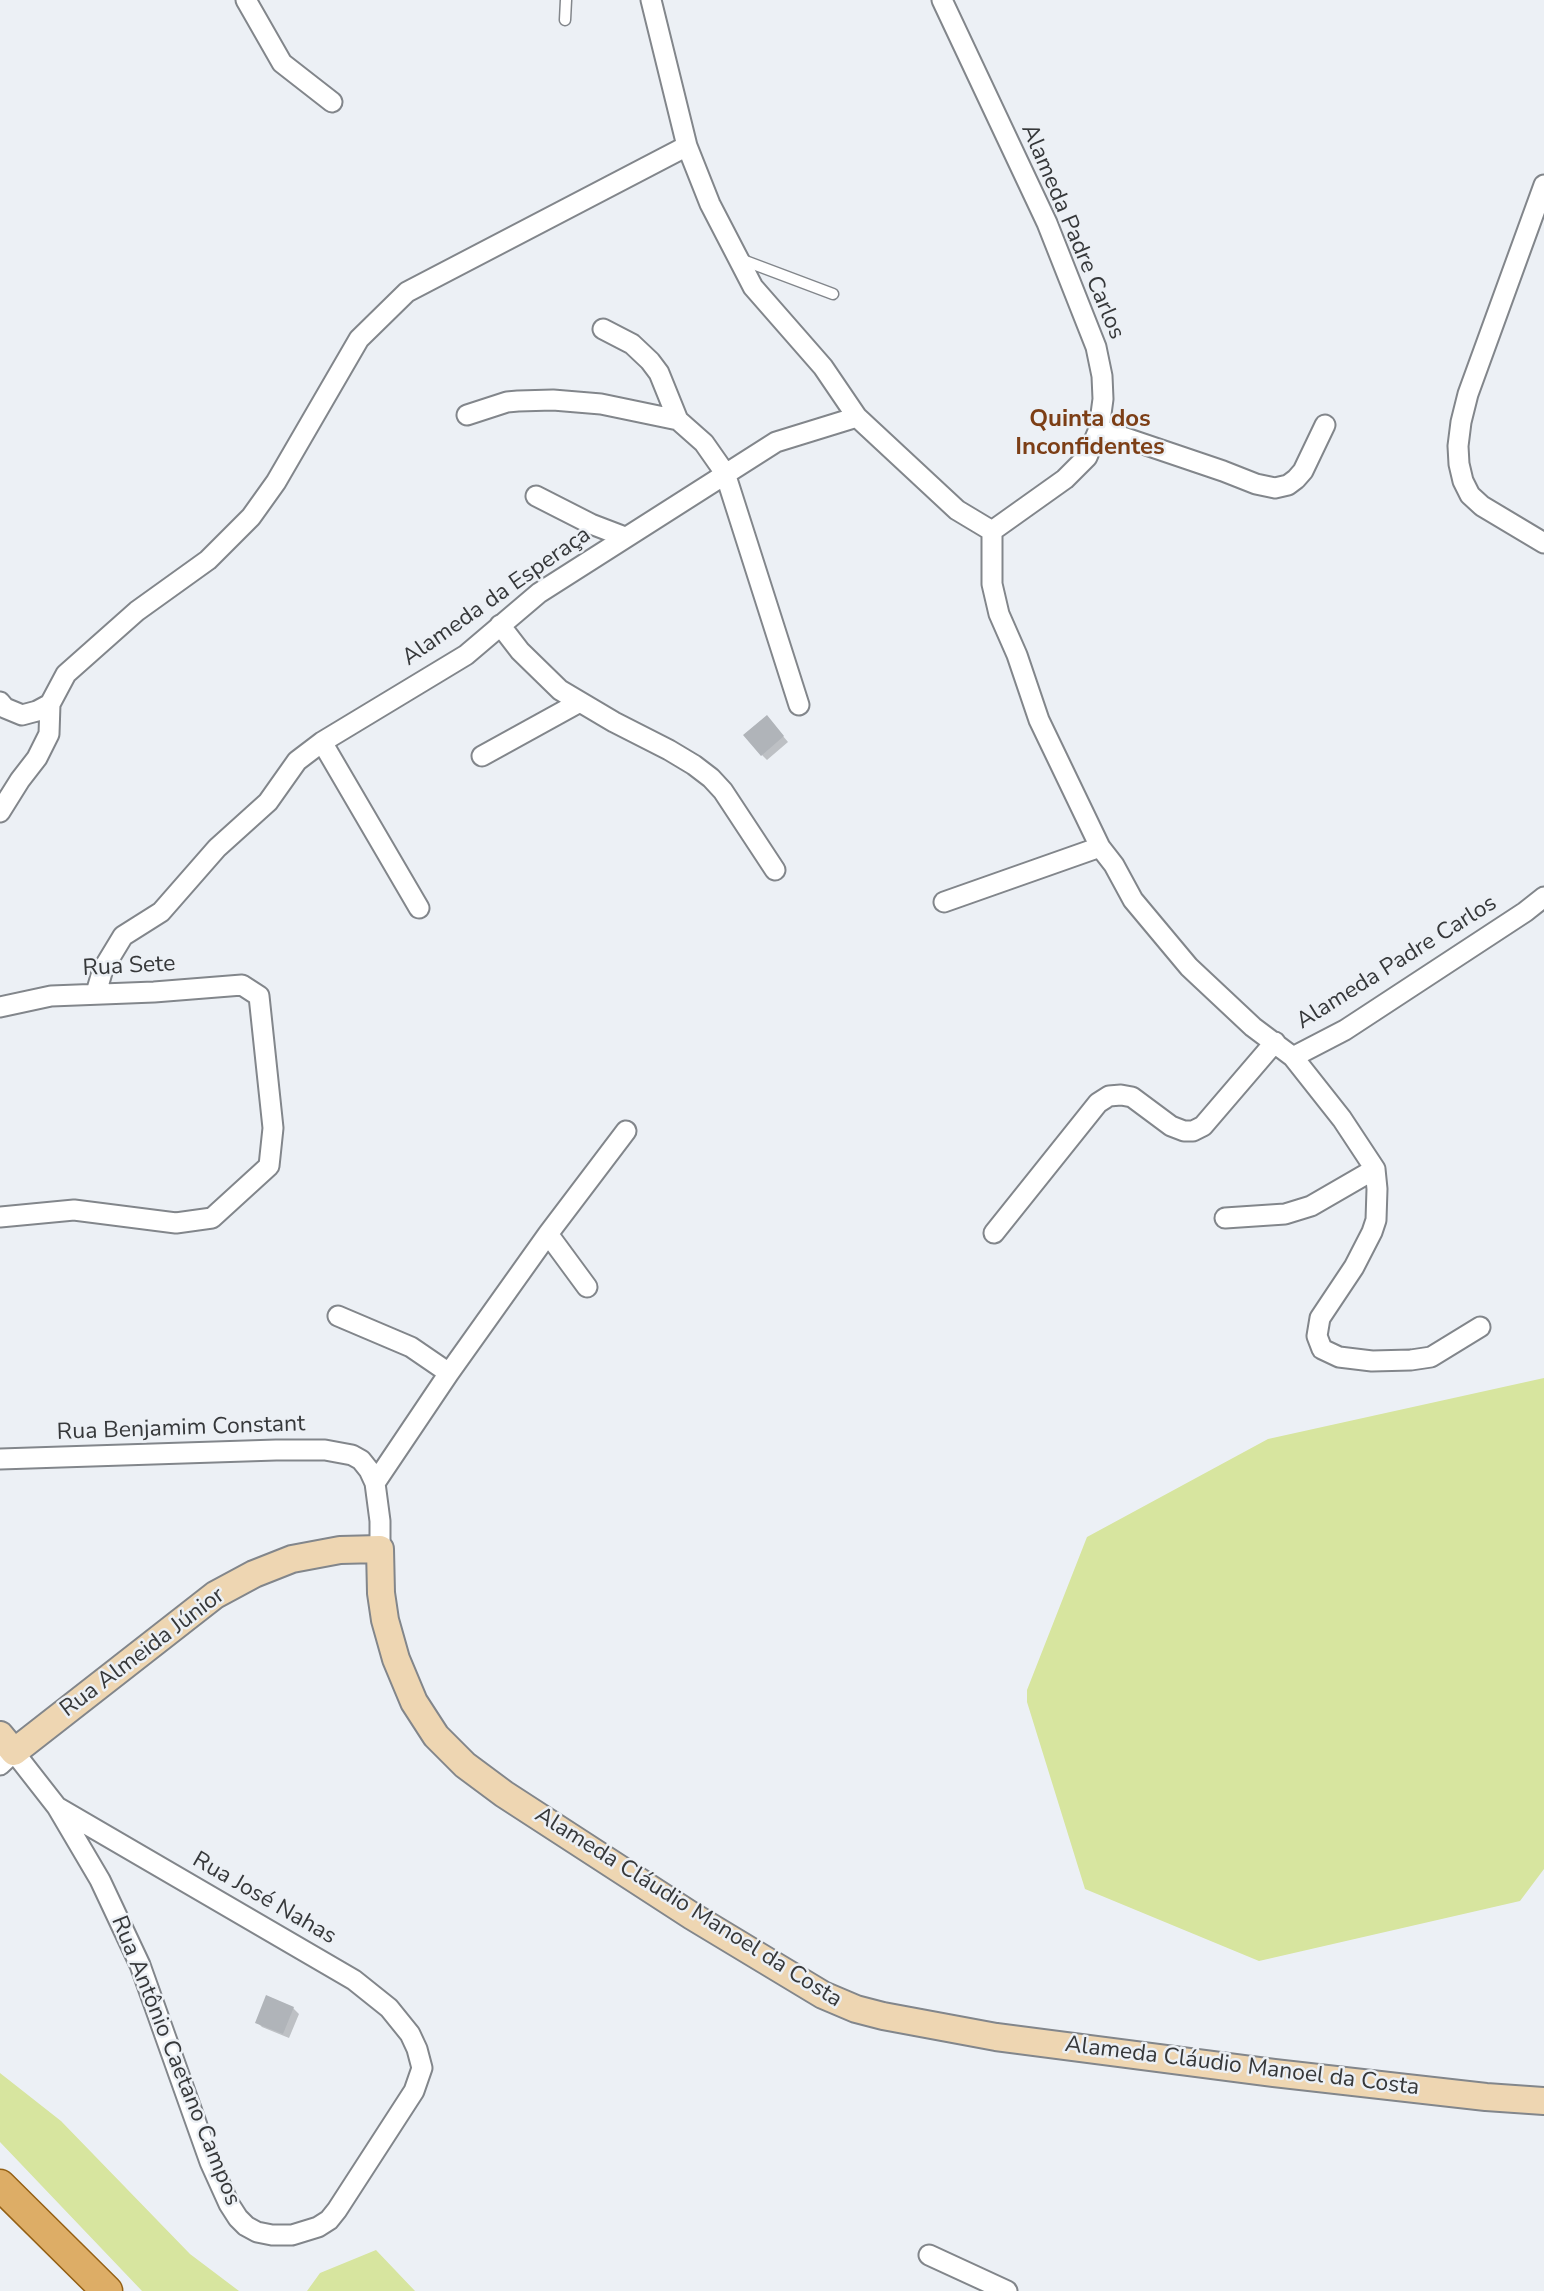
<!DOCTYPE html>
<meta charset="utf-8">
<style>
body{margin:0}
canvas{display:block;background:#ecf0f5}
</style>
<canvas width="1544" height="2291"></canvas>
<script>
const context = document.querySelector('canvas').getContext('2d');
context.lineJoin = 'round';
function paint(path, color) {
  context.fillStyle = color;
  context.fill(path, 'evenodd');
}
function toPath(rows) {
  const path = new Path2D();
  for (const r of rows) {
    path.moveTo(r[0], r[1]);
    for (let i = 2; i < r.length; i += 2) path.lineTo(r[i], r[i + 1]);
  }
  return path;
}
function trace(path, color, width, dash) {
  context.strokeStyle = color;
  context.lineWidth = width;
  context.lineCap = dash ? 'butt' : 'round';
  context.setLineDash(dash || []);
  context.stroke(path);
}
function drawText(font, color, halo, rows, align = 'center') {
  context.font = font + ' "Nunito Sans",sans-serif';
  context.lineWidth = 5;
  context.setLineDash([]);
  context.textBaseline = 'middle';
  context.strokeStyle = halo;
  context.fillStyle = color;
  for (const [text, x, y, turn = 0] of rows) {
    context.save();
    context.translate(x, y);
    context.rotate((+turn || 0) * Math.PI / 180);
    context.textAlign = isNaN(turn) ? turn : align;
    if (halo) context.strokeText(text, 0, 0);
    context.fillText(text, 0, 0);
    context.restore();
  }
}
const green = toPath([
 [1544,1378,1544,1869,1520,1901,1259,1961,1085,1889,1027,1702,1027,1690,1087,1537,1268,1439],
 [0,2073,61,2121,190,2254,239,2291,142,2291,0,2142],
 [376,2250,415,2291,307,2291,320,2273]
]);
const shadow = toPath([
 [772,723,788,742,767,760,762,755],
 [293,2008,299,2014,289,2038,262,2027,257,2022]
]);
const building = toPath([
 [767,715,784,736,761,756,743,735],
 [266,1995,294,2007,283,2034,255,2023]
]);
const lane = toPath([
 [565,20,566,0],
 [740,259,833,294]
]);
const street = toPath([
 [246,0,282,63,332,102],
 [651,0,687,146,710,204,753,287,823,367,857,417,957,510,992,531],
 [942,0,1047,223,1096,347,1102,376,1103,399,1099,429,1087,457,1065,479,992,531,992,584,999,614,1017,655,1039,720,1100,847,1114,865,1133,900,1189,967,1253,1027,1293,1057,1345,1030,1525,912,1544,897],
 [1544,185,1468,394,1461,422,1458,446,1459,464,1463,481,1470,495,1482,506,1544,543],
 [603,329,632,344,650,361,659,373,678,420],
 [467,415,507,402,518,401,553,400,601,404,678,420,704,443,725,473,799,705],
 [1099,429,1223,471,1256,484,1275,488,1288,485,1296,479,1303,471,1325,425],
 [536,496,591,524,625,537],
 [500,625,520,651,560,690,614,722,669,750,694,765,711,778,723,791,775,870],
 [0,702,5,708,22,715,37,711,50,704],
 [322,742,419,908],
 [482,756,580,702],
 [0,812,20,780,37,758,49,734,50,704,66,674,137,611,208,560,251,517,276,482,359,339,407,292,687,146],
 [944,902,1100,847],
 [96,993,103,969,123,936,161,912,217,848,268,802,297,761,322,742,466,655,539,593,776,442,857,417],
 [0,1007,51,996,154,992,242,985,259,996,273,1128,269,1166,212,1218,176,1223,74,1210,0,1217],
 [1293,1057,1342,1119,1375,1169,1377,1189,1376,1220,1372,1232,1354,1267,1320,1318,1317,1336,1322,1349,1339,1357,1372,1361,1411,1360,1431,1357,1480,1327],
 [1225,1218,1285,1214,1311,1206,1375,1169],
 [994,1233,1098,1103,1109,1096,1121,1095,1132,1097,1171,1126,1184,1131,1193,1131,1203,1126,1275,1042],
 [548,1234,587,1287],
 [338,1316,411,1347,449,1373],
 [0,1459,276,1450,325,1450,352,1455,361,1460,369,1470,375,1483,380,1521,380,1549],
 [375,1483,449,1373,548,1234,626,1131],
 [0,1765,14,1752,57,1807,100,1880,140,1965,210,2162,229,2204,238,2218,246,2226,257,2232,272,2235,292,2235,318,2227,329,2220,337,2210,414,2091,422,2068,417,2049,410,2034,389,2008,354,1980,57,1807],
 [929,2255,1007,2291]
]);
const secondary = toPath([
 [0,1735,14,1752,215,1595,254,1574,292,1559,340,1550,380,1549,381,1593,385,1620,396,1659,414,1702,436,1736,465,1765,504,1794,692,1916,823,1995,856,2009,883,2016,996,2037,1274,2073,1486,2097,1544,2101]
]);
const primary = toPath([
 [0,2185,107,2291]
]);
const streetNames = [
 ["Alameda Padre Carlos",1072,232,67],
 ["Alameda da Esperaça",497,597,-35],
 ["Alameda Padre Carlos",1397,963,-32],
 ["Rua Sete",129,967,-3],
 ["Rua Benjamim Constant",181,1429,-2],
 ["Rua Almeida Júnior",143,1653,-37],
 ["Rua José Nahas",264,1899,30],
 ["Alameda Cláudio Manoel da Costa",688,1908,32],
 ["Rua Antônio Caetano Campos",175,2061,68],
 ["Alameda Cláudio Manoel da Costa",1242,2067,7]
];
const neighbourhoodNames = [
 ["Quinta dos",1090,420],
 ["Inconfidentes",1090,448]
];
paint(green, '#d7e59f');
paint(shadow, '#0003');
paint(building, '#b0b4b9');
trace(lane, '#82868b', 13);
trace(street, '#82868b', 23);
trace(secondary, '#82868b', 30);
trace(primary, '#946014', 33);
trace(lane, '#fff', 10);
trace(street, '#fff', 19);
trace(secondary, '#eed6b2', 26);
trace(primary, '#ddad66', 30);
drawText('23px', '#36383a', '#ecf0f5', streetNames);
drawText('bold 24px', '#7c3e16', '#ecf0f5', neighbourhoodNames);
</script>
